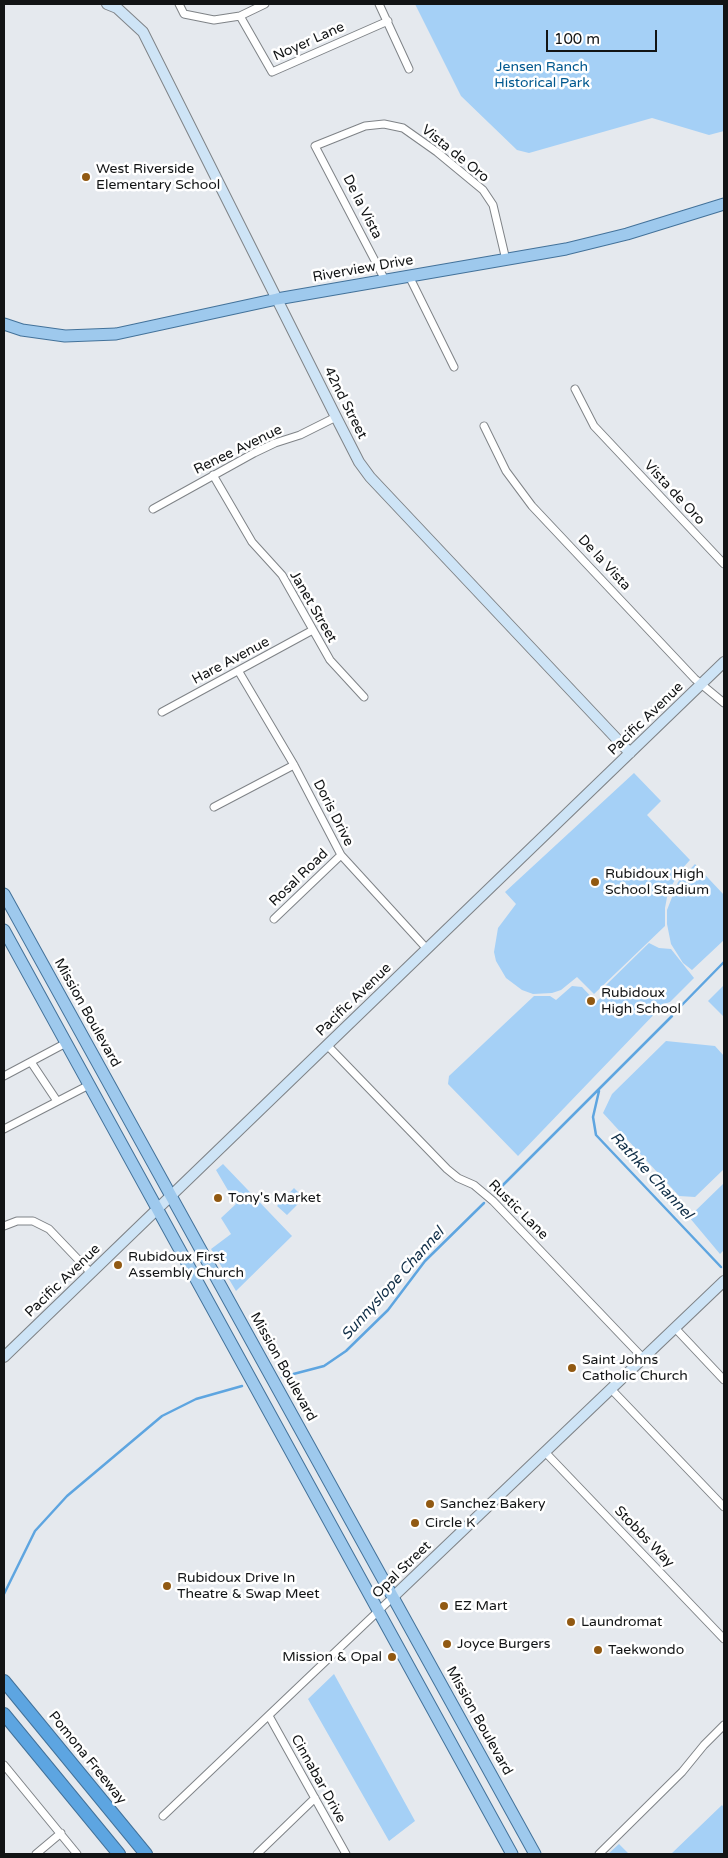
<!DOCTYPE html>
<style>
body{margin:0}
#map{position:relative;width:728px;height:1858px;overflow:hidden;background:#e5e9ee;font-family:"Varela Round",sans-serif}
canvas{display:block}
.frame{position:absolute;inset:0;border:5px solid #121415;pointer-events:none}
.scale{position:absolute;left:546px;top:30px;width:111px;height:22px;box-sizing:border-box;border:2px solid #121415;border-top:0;padding-left:6px;font-size:15px;line-height:18px;white-space:nowrap;color:#121415;-webkit-text-stroke:4px #fff;paint-order:stroke}
</style>
<div id="map">
<canvas width="728" height="1858"></canvas>
<div class="frame"></div>
<div class="scale">100 m</div>
</div>
<script>
const context = document.querySelector('canvas').getContext('2d');
context.lineJoin = 'round';
function paint(path, color) {
  context.fillStyle = color;
  context.fill(path, 'evenodd');
}
function toPath(rows) {
  const path = new Path2D();
  for (const r of rows) {
    path.moveTo(r[0], r[1]);
    for (let i = 2; i < r.length; i += 2) path.lineTo(r[i], r[i + 1]);
  }
  return path;
}
function trace(path, color, width, dash) {
  context.strokeStyle = color;
  context.lineWidth = width;
  context.lineCap = dash ? 'butt' : 'round';
  context.setLineDash(dash || []);
  context.stroke(path);
}
function drawText(font, color, halo, rows, align = 'center') {
  context.font = font + ' "Varela Round",sans-serif';
  context.lineWidth = 5;
  context.setLineDash([]);
  context.textBaseline = 'middle';
  context.strokeStyle = halo;
  context.fillStyle = color;
  for (const [text, x, y, turn = 0] of rows) {
    context.save();
    context.translate(x, y);
    context.rotate((+turn || 0) * Math.PI / 180);
    context.textAlign = isNaN(turn) ? turn : align;
    if (halo) context.strokeText(text, 0, 0);
    context.fillText(text, 0, 0);
    context.restore();
  }
}
const green = toPath([
 [415,4,724,4,724,131,709,135,652,118,529,153,517,150,461,96],
 [634,773,661,801,647,815,690,860,680,871,668,892,665,908,665,926,594,994,577,977,561,990,552,993,533,994,522,990,506,978,496,961,494,952,498,928,516,904,505,892],
 [695,864,724,895,724,940,692,970,683,963,671,944,667,924,667,910,678,882],
 [649,943,659,948,671,949,694,978,670,1002,664,1004,518,1156,448,1084,449,1076,534,996,550,996,556,1000,572,986,582,987,596,1002,609,990,605,986],
 [724,985,724,1017,708,1001],
 [666,1041,715,1046,724,1056,724,1169,695,1197,679,1196,603,1113,612,1094],
 [223,1164,292,1236,236,1291,211,1249,231,1234,221,1218,236,1204,216,1170],
 [724,1183,724,1250,720,1254,689,1217],
 [294,1188,304,1198,287,1215,277,1206],
 [334,1674,415,1821,389,1841,308,1699],
 [722,1805,724,1808,724,1854,671,1854],
 [619,1844,629,1854,608,1854]
]);
const stream = toPath([
 [676,1011,724,962],
 [599,1091,593,1117,596,1135,721,1267],
 [496,1192,672,1016],
 [282,1377,324,1366,346,1351,388,1310,425,1261,484,1203],
 [4,1594,35,1531,67,1496,162,1416,196,1399,242,1386]
]);
const street = toPath([
 [179,4,184,14,214,20,240,16,265,4],
 [379,4,409,69],
 [240,16,272,72,388,21],
 [409,276,454,367],
 [385,280,315,146,365,126,384,124,403,128,437,152,483,190,493,205,506,260],
 [575,389,594,426,724,564],
 [484,426,506,471,532,506,695,679,724,703],
 [213,475,252,542,282,575,330,660,364,697],
 [153,509,254,453,275,443,300,435,336,417],
 [239,672,294,765,341,855,427,949],
 [162,712,311,631],
 [214,807,294,765],
 [274,919,341,855],
 [327,1045,447,1169,458,1178,474,1185,493,1201,643,1358],
 [31,1062,57,1101],
 [4,1076,66,1043],
 [4,1129,89,1085],
 [4,1226,17,1221,33,1221,49,1229,91,1273],
 [675,1328,724,1380],
 [611,1389,724,1507],
 [545,1452,724,1639],
 [269,1716,346,1854],
 [4,1765,77,1854],
 [163,1816,393,1597],
 [36,1854,61,1833],
 [257,1854,315,1798],
 [599,1854,682,1772,704,1745,724,1725]
]);
const secondary = toPath([
 [107,4,117,8,143,32,336,417,359,462,370,477,630,753],
 [4,1357,724,662],
 [393,1597,724,1281]
]);
const primary = toPath([
 [4,324,22,330,65,336,116,334,277,299,566,249,627,234,724,204],
 [4,894,535,1854],
 [4,930,512,1854]
]);
const highway = toPath([
 [4,1681,146,1854],
 [4,1714,119,1854]
]);
const markers = [
 [86,177,5,"#915912"],
 [595,882,5,"#915912"],
 [591,1001,5,"#915912"],
 [218,1198,5,"#915912"],
 [118,1265,5,"#915912"],
 [572,1368,5,"#915912"],
 [430,1504,5,"#915912"],
 [415,1523,5,"#915912"],
 [167,1586,5,"#915912"],
 [444,1606,5,"#915912"],
 [571,1622,5,"#915912"],
 [447,1644,5,"#915912"],
 [598,1650,5,"#915912"],
 [392,1657,5,"#915912"]
];
const streetNames = [
 ["Noyer Lane",309,42,-24],
 ["Vista de Oro",455,154,39],
 ["De la Vista",362,207,63],
 ["Riverview Drive",363,269,-10],
 ["42nd Street",345,403,63],
 ["Renee Avenue",238,450,-26],
 ["Vista de Oro",674,493,47],
 ["De la Vista",604,563,47],
 ["Janet Street",313,607,60],
 ["Hare Avenue",231,661,-28],
 ["Pacific Avenue",646,719,-44],
 ["Doris Drive",333,813,63],
 ["Rosal Road",299,878,-44],
 ["Pacific Avenue",354,1000,-44],
 ["Mission Boulevard",87,1013,61],
 ["Rustic Lane",518,1210,45],
 ["Pacific Avenue",63,1281,-44],
 ["Mission Boulevard",283,1367,61],
 ["Stobbs Way",644,1537,46],
 ["Opal Street",402,1570,-44],
 ["Mission Boulevard",479,1721,61],
 ["Pomona Freeway",87,1758,51],
 ["Cinnabar Drive",318,1779,61]
];
const parkNames = [
 ["Jensen Ranch",542,67],
 ["Historical Park",542,83]
];
const poiNames = [
 ["West Riverside",96,169],
 ["Elementary School",96,185],
 ["Rubidoux High",605,874],
 ["School Stadium",605,890],
 ["Rubidoux",601,993],
 ["High School",601,1009],
 ["Tony's Market",228,1198],
 ["Rubidoux First",128,1257],
 ["Assembly Church",128,1273],
 ["Saint Johns",582,1360],
 ["Catholic Church",582,1376],
 ["Sanchez Bakery",440,1504],
 ["Circle K",425,1523],
 ["Rubidoux Drive In",177,1578],
 ["Theatre & Swap Meet",177,1594],
 ["EZ Mart",454,1606],
 ["Laundromat",581,1622],
 ["Joyce Burgers",457,1644],
 ["Taekwondo",608,1650],
 ["Mission & Opal",382,1657,"right"]
];
const waterNames = [
 ["Rathke Channel",651,1176,47],
 ["Sunnyslope Channel",393,1284,-48]
];
paint(green, '#a5d0f6');
trace(stream, '#5ea5e0', 2.5);
trace(street, '#7f8387', 9);
trace(secondary, '#7f8387', 12);
trace(primary, '#43729a', 13);
trace(highway, '#43729a', 14);
trace(street, '#fff', 7);
trace(secondary, '#cee4f6', 10);
trace(primary, '#9ec9ed', 11);
trace(highway, '#5da5e1', 12);
for (const [x, y, r, color] of markers) {
  const dot = new Path2D();
  dot.arc(x, y, r, 0, 2 * Math.PI);
  context.fillStyle = color;
  context.fill(dot);
  trace(dot, '#fff', 2);
}
drawText('14px', '#121415', '#fff', streetNames);
drawText('14px', '#00588f', '#fff', parkNames);
drawText('14px', '#121415', '#fff', poiNames, 'left');
drawText('italic 15px', '#102e47', '#fff', waterNames);
</script>
